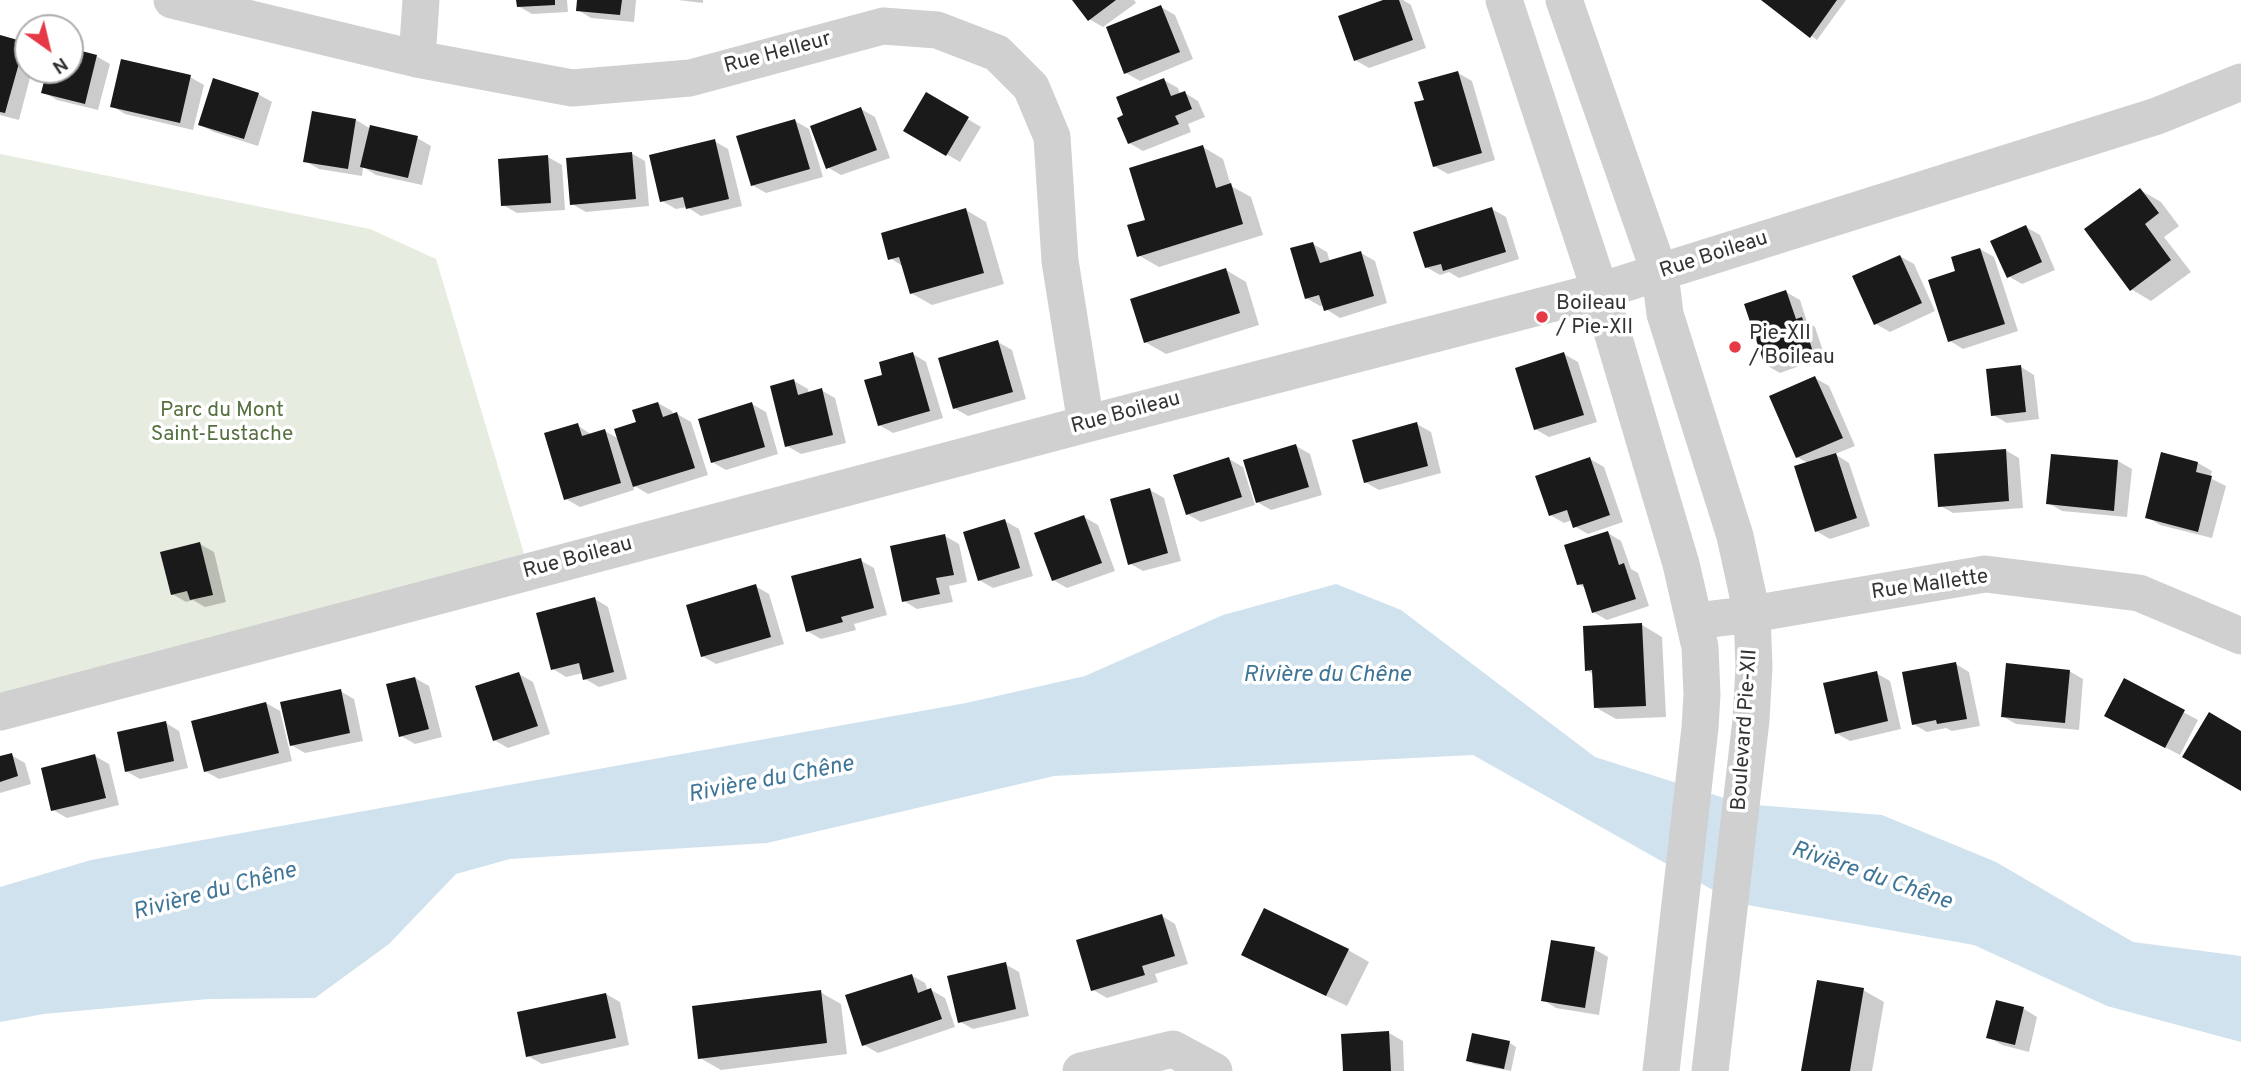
<!DOCTYPE html>
<meta charset="utf-8">
<style>
body{margin:0}
#map{position:relative;width:2241px;height:1071px;overflow:hidden;background:#fff;font-family:Overpass,sans-serif}
canvas{display:block}
.north{position:absolute;left:14px;top:14px;width:70px;height:70px;box-sizing:border-box;background:#fff;border:2px solid #adadad;border-radius:50%;rotate:146deg;font-size:19px;font-weight:700;line-height:28px;text-align:center;color:#333}
.north::after{content:'';display:block;margin:auto;width:24px;height:32px;background:#e63946;clip-path:polygon(50% 0,100% 100%,50% 72%,0 100%)}
</style>
<div id="map">
<canvas width="2241" height="1071"></canvas>
<div class="north">N</div>
</div>
<script>
const context = document.querySelector('canvas').getContext('2d');
context.lineJoin = 'round';
function paint(path, color) {
  context.fillStyle = color;
  context.fill(path, 'evenodd');
}
function toPath(rows) {
  const path = new Path2D();
  for (const r of rows) {
    path.moveTo(r[0], r[1]);
    for (let i = 2; i < r.length; i += 2) path.lineTo(r[i], r[i + 1]);
  }
  return path;
}
function trace(path, color, width, dash) {
  context.strokeStyle = color;
  context.lineWidth = width;
  context.lineCap = dash ? 'butt' : 'round';
  context.setLineDash(dash || []);
  context.stroke(path);
}
function drawText(font, color, halo, rows, align = 'center') {
  context.font = font + ' Overpass,sans-serif';
  context.lineWidth = 7;
  context.setLineDash([]);
  context.textBaseline = 'middle';
  context.strokeStyle = halo;
  context.fillStyle = color;
  for (const [text, x, y, turn = 0] of rows) {
    context.save();
    context.translate(x, y);
    context.rotate((+turn || 0) * Math.PI / 180);
    context.textAlign = isNaN(turn) ? turn : align;
    if (halo) context.strokeText(text, 0, 0);
    context.fillText(text, 0, 0);
    context.restore();
  }
}
const green = toPath([
 [0,154,370,229,436,259,531,577,0,713]
]);
const water = toPath([
 [1336,584,1401,610,1595,757,1743,804,1882,815,1996,862,2133,942,2241,956,2241,1042,2107,1006,1974,945,1736,903,1473,755,1054,776,767,843,510,859,456,874,389,944,315,998,208,999,44,1014,0,1022,0,887,91,860,966,703,1085,676,1223,615]
]);
const shadow = toPath([
 [518,0,567,0,568,12,532,14,518,6],
 [579,0,636,0,634,22,591,18,578,10],
 [678,0,703,0,703,3],
 [1074,0,1134,0,1136,3,1103,27,1089,19],
 [1388,0,1403,0,1411,5,1426,48,1369,68,1355,60],
 [1764,0,1846,0,1817,40],
 [1161,7,1175,15,1193,59,1140,81,1126,73],
 [0,37,28,46,28,70,32,70,19,120,0,115],
 [70,50,96,56,110,64,98,110,57,100,43,92,49,70,70,70],
 [1458,73,1472,81,1495,160,1448,174,1434,166,1426,101],
 [190,77,204,85,193,130,125,114,112,106],
 [1164,80,1178,88,1180,94,1185,93,1198,101,1205,117,1188,124,1191,132,1143,151,1129,143],
 [258,94,272,102,258,146,214,132,200,125],
 [927,95,981,127,960,162,905,130],
 [861,109,875,117,890,158,841,175,827,167],
 [356,120,371,129,417,138,431,146,422,185,376,175,363,167,362,176,319,169,305,161],
 [795,121,809,129,823,177,766,193,752,185],
 [714,141,728,149,742,206,701,216,687,207,676,209,662,201],
 [1203,147,1223,159,1231,186,1251,197,1263,235,1159,267,1138,255,1147,221],
 [631,153,645,161,649,206,586,212,572,204],
 [548,157,562,165,565,210,517,213,503,205],
 [2140,190,2161,202,2179,226,2164,237,2191,272,2151,301,2131,289],
 [1492,209,1506,217,1519,259,1459,278,1449,272,1440,275,1426,267],
 [966,210,986,222,1004,284,932,305,911,293,904,267,890,258],
 [2026,227,2040,235,2055,270,2022,284,2008,276],
 [1313,244,1327,252,1330,262,1361,253,1375,261,1387,303,1340,318,1326,309,1324,305,1320,306,1306,298],
 [1980,249,1994,257,2018,331,1963,349,1950,341,1958,272],
 [1900,256,1914,264,1935,311,1890,332,1876,324],
 [1226,270,1246,282,1259,325,1166,354,1145,342],
 [1786,292,1800,300,1807,322,1815,327,1825,357,1780,373,1766,365],
 [998,342,1012,350,1026,399,968,416,954,408],
 [913,354,926,362,943,418,893,433,879,425,885,376],
 [1564,354,1578,362,1597,422,1549,437,1535,429],
 [2021,367,2034,375,2039,419,2007,423,1993,415],
 [1815,378,1829,386,1855,446,1835,454,1849,463,1870,526,1830,539,1816,531,1808,463,1797,457],
 [794,381,808,389,809,394,821,390,835,398,846,443,801,454,787,446],
 [658,403,672,411,673,415,677,414,691,422,708,475,648,494,633,485,634,490,580,507,566,499,577,425,592,435,605,431,619,439],
 [752,404,766,412,778,454,726,470,712,462],
 [1417,424,1431,432,1441,473,1379,490,1365,482],
 [1296,446,1310,454,1322,495,1271,510,1257,502],
 [2005,450,2019,458,2023,508,1953,513,1939,505],
 [2163,454,2198,463,2212,471,2210,478,2226,486,2212,538,2160,525,2147,517],
 [1229,459,1243,467,1255,505,1201,522,1187,514],
 [1590,459,1604,467,1623,522,1588,534,1574,526,1572,520,1564,523,1550,515],
 [2118,461,2132,469,2127,517,2062,511,2048,503],
 [1150,490,1164,498,1181,561,1143,571,1129,563],
 [1084,517,1098,525,1115,571,1067,588,1053,580],
 [1005,521,1019,529,1033,576,993,588,979,580],
 [1608,533,1621,541,1631,569,1638,573,1649,606,1607,620,1593,612,1586,589,1579,584],
 [945,536,959,544,967,582,949,586,953,602,917,609,904,601],
 [200,544,214,552,226,602,205,607,193,600,186,602,172,594],
 [860,560,874,568,887,615,854,624,856,630,821,639,807,631],
 [755,586,769,594,784,644,716,664,702,656],
 [595,599,608,607,627,679,599,687,585,679,583,673,566,677,553,669],
 [1642,625,1662,637,1666,717,1616,719,1595,707,1593,674,1587,670],
 [1956,664,1969,672,1980,726,1952,731,1946,728,1927,732,1913,724],
 [2069,671,2083,679,2079,730,2016,724,2002,716],
 [1876,673,1890,681,1901,729,1850,741,1836,733],
 [519,674,533,682,550,734,508,748,494,740],
 [415,678,429,686,442,737,415,744,401,736],
 [2125,681,2198,720,2180,755,2120,724],
 [340,691,354,699,363,741,305,753,291,745],
 [266,703,280,711,292,761,219,779,205,771],
 [166,723,179,731,188,768,140,779,126,771],
 [11,755,25,763,31,784,0,793,0,758],
 [95,756,109,764,119,805,67,818,53,810],
 [1162,916,1175,924,1188,964,1155,974,1158,982,1107,998,1093,990],
 [1594,949,1608,957,1599,1015,1556,1008,1543,1000],
 [1348,950,1369,962,1347,1006,1264,966],
 [1005,964,1019,972,1029,1016,973,1029,959,1021],
 [911,975,925,983,928,991,931,990,945,998,955,1027,878,1053,864,1045],
 [1863,990,1884,1002,1872,1071,1803,1071],
 [820,992,841,1004,847,1054,721,1070,700,1058],
 [606,994,620,1002,629,1045,542,1064,528,1056],
 [2024,1009,2037,1017,2029,1052,2002,1045,1988,1037],
 [1389,1033,1403,1041,1404,1071,1344,1071],
 [1474,1035,1510,1043,1516,1047,1511,1071,1474,1064,1468,1060]
]);
const building = toPath([
 [516,0,555,0,555,5,517,7],
 [577,0,622,0,620,15,576,11],
 [1072,0,1116,0,1088,21],
 [1383,0,1399,0,1413,40,1354,61,1338,16],
 [1761,0,1837,0,1810,38],
 [1161,5,1180,52,1124,74,1106,27],
 [0,35,25,42,5,113,0,112],
 [70,48,97,55,85,104,41,93,47,70,70,70],
 [121,59,191,75,180,123,110,107],
 [1458,71,1482,153,1433,167,1414,102,1424,100,1418,82],
 [213,78,259,93,244,139,198,125],
 [1164,78,1171,96,1185,91,1192,109,1175,116,1179,124,1128,144,1117,118,1123,115,1116,97],
 [926,92,969,117,946,156,903,131],
 [861,107,877,150,826,169,810,126],
 [312,111,356,119,348,169,303,162],
 [795,119,810,169,751,186,736,136],
 [370,125,418,136,408,178,360,167],
 [715,139,729,199,686,209,683,197,660,202,649,155],
 [1203,145,1216,188,1231,183,1243,224,1137,257,1127,225,1145,220,1129,168],
 [632,152,636,199,570,205,566,158],
 [548,155,551,203,501,206,498,159],
 [2140,188,2159,213,2145,224,2171,260,2130,291,2084,229],
 [1492,207,1506,252,1443,271,1441,264,1425,268,1413,232],
 [966,208,984,273,910,294,899,257,888,260,881,233],
 [2026,225,2042,262,2007,278,1990,241],
 [1313,242,1320,263,1361,251,1374,296,1324,311,1319,295,1305,299,1290,248],
 [1980,248,2005,324,1948,342,1928,280,1955,271,1951,257],
 [1900,255,1922,303,1874,325,1852,276],
 [1226,268,1240,313,1144,343,1130,299],
 [1786,290,1796,319,1802,317,1812,349,1765,366,1744,304],
 [998,340,1013,392,953,409,938,358],
 [913,352,930,411,878,426,864,380,882,375,879,362],
 [1564,352,1584,415,1534,430,1515,368],
 [2021,365,2026,412,1991,416,1986,369],
 [1815,376,1843,438,1796,458,1769,396],
 [794,379,798,395,822,388,833,435,785,447,770,386],
 [658,402,663,417,677,412,695,468,633,487,614,429,636,422,632,410],
 [752,402,765,447,711,463,698,419],
 [1417,422,1428,466,1364,483,1352,440],
 [578,423,582,436,605,429,621,483,564,500,544,433],
 [1296,444,1309,487,1256,503,1243,460],
 [2006,449,2009,501,1938,507,1934,454],
 [2161,452,2198,462,2196,472,2212,476,2198,532,2145,518],
 [1836,453,1857,518,1815,532,1794,466],
 [2051,454,2118,460,2114,511,2046,504],
 [1229,457,1242,497,1186,515,1173,475],
 [1590,457,1610,515,1573,528,1567,510,1549,516,1535,476],
 [1150,488,1168,553,1128,565,1110,499],
 [1084,515,1102,563,1052,581,1034,533],
 [1005,519,1020,568,978,581,963,532],
 [1608,531,1619,565,1624,563,1636,599,1592,613,1583,584,1577,585,1564,545],
 [945,534,954,575,936,578,940,594,902,602,890,546],
 [200,542,213,595,190,600,187,591,171,595,160,552],
 [861,558,874,608,841,617,843,622,806,632,791,576],
 [756,584,771,637,701,657,686,605],
 [595,597,614,672,583,680,579,663,551,670,536,613],
 [1642,623,1646,706,1594,708,1592,670,1585,671,1583,626],
 [1956,662,1967,719,1937,724,1936,720,1912,725,1902,672],
 [2006,663,2070,670,2065,723,2001,717],
 [1877,671,1888,721,1835,734,1823,683],
 [519,672,538,726,493,741,475,686],
 [415,677,429,729,399,737,386,684],
 [2124,678,2185,710,2165,748,2104,716],
 [341,689,350,733,290,746,280,702],
 [266,702,279,753,204,772,191,721],
 [2209,712,2241,731,2241,791,2182,757],
 [166,721,174,761,125,772,117,732],
 [12,753,18,776,0,782,0,756],
 [95,754,106,798,51,811,41,768],
 [1264,908,1349,949,1326,996,1241,955],
 [1162,914,1175,956,1142,966,1145,975,1091,991,1076,940],
 [1551,940,1595,947,1585,1008,1541,1001],
 [1006,962,1016,1009,958,1023,947,976],
 [912,974,918,993,931,988,942,1019,862,1046,845,995],
 [1817,980,1864,988,1850,1071,1801,1071],
 [821,990,827,1043,698,1059,692,1006],
 [606,993,616,1038,526,1057,517,1012],
 [1996,1000,2024,1007,2015,1045,1986,1038],
 [1389,1031,1391,1071,1343,1071,1341,1034],
 [1472,1033,1510,1041,1504,1069,1466,1061]
]);
const minor = toPath([
 [172,0,417,59,572,88,690,78,883,26,937,30,997,53,1031,87,1052,137,1060,261,1086,424],
 [1504,0,1600,291,1681,564,1700,647,1702,695,1700,728,1661,1071],
 [1564,0,1660,274,1665,314,1735,536,1752,614,1754,667,1751,720,1710,1071],
 [417,59,421,0],
 [1696,621,1752,614,1985,574,2139,593,2241,636],
 [0,712,1086,424,1600,291,2157,116,2241,82],
 [1081,1071,1173,1049,1214,1071]
]);
const markers = [
 [1542,317,7,"#e63946"],
 [1735,347,7,"#e63946"]
];
const streetNames = [
 ["Rue Helleur",778,54,-15],
 ["Rue Boileau",1714,256,-18],
 ["Rue Boileau",1126,414,-15],
 ["Rue Boileau",578,559,-15],
 ["Rue Mallette",1930,586,-8],
 ["Boulevard Pie-XII",1746,730,-86]
];
const poiNames = [
 ["Boileau",1556,305],
 ["/ Pie-XII",1556,329],
 ["Pie-XII",1749,335],
 ["/ Boileau",1749,359]
];
const parkNames = [
 ["Parc du Mont",222,412],
 ["Saint-Eustache",222,436]
];
const waterNames = [
 ["Rivière du Chêne",1327,676],
 ["Rivière du Chêne",771,781,-11],
 ["Rivière du Chêne",1871,877,19],
 ["Rivière du Chêne",215,893,-15]
];
paint(green, '#e6ecdf');
paint(water, '#cfe2ee');
paint(shadow, '#0003');
paint(building, '#1a1a1a');
trace(minor, '#d0d0d0', 37);
for (const [x, y, r, color] of markers) {
  const dot = new Path2D();
  dot.arc(x, y, r, 0, 2 * Math.PI);
  context.fillStyle = color;
  context.fill(dot);
  trace(dot, '#fff', 2.5);
}
drawText('21px', '#333', '#fff', streetNames);
drawText('21px', '#333', '#fff', poiNames, 'left');
drawText('21px', '#56703f', '#fff', parkNames);
drawText('italic 23px', '#3f7597', '#fff', waterNames);
</script>
